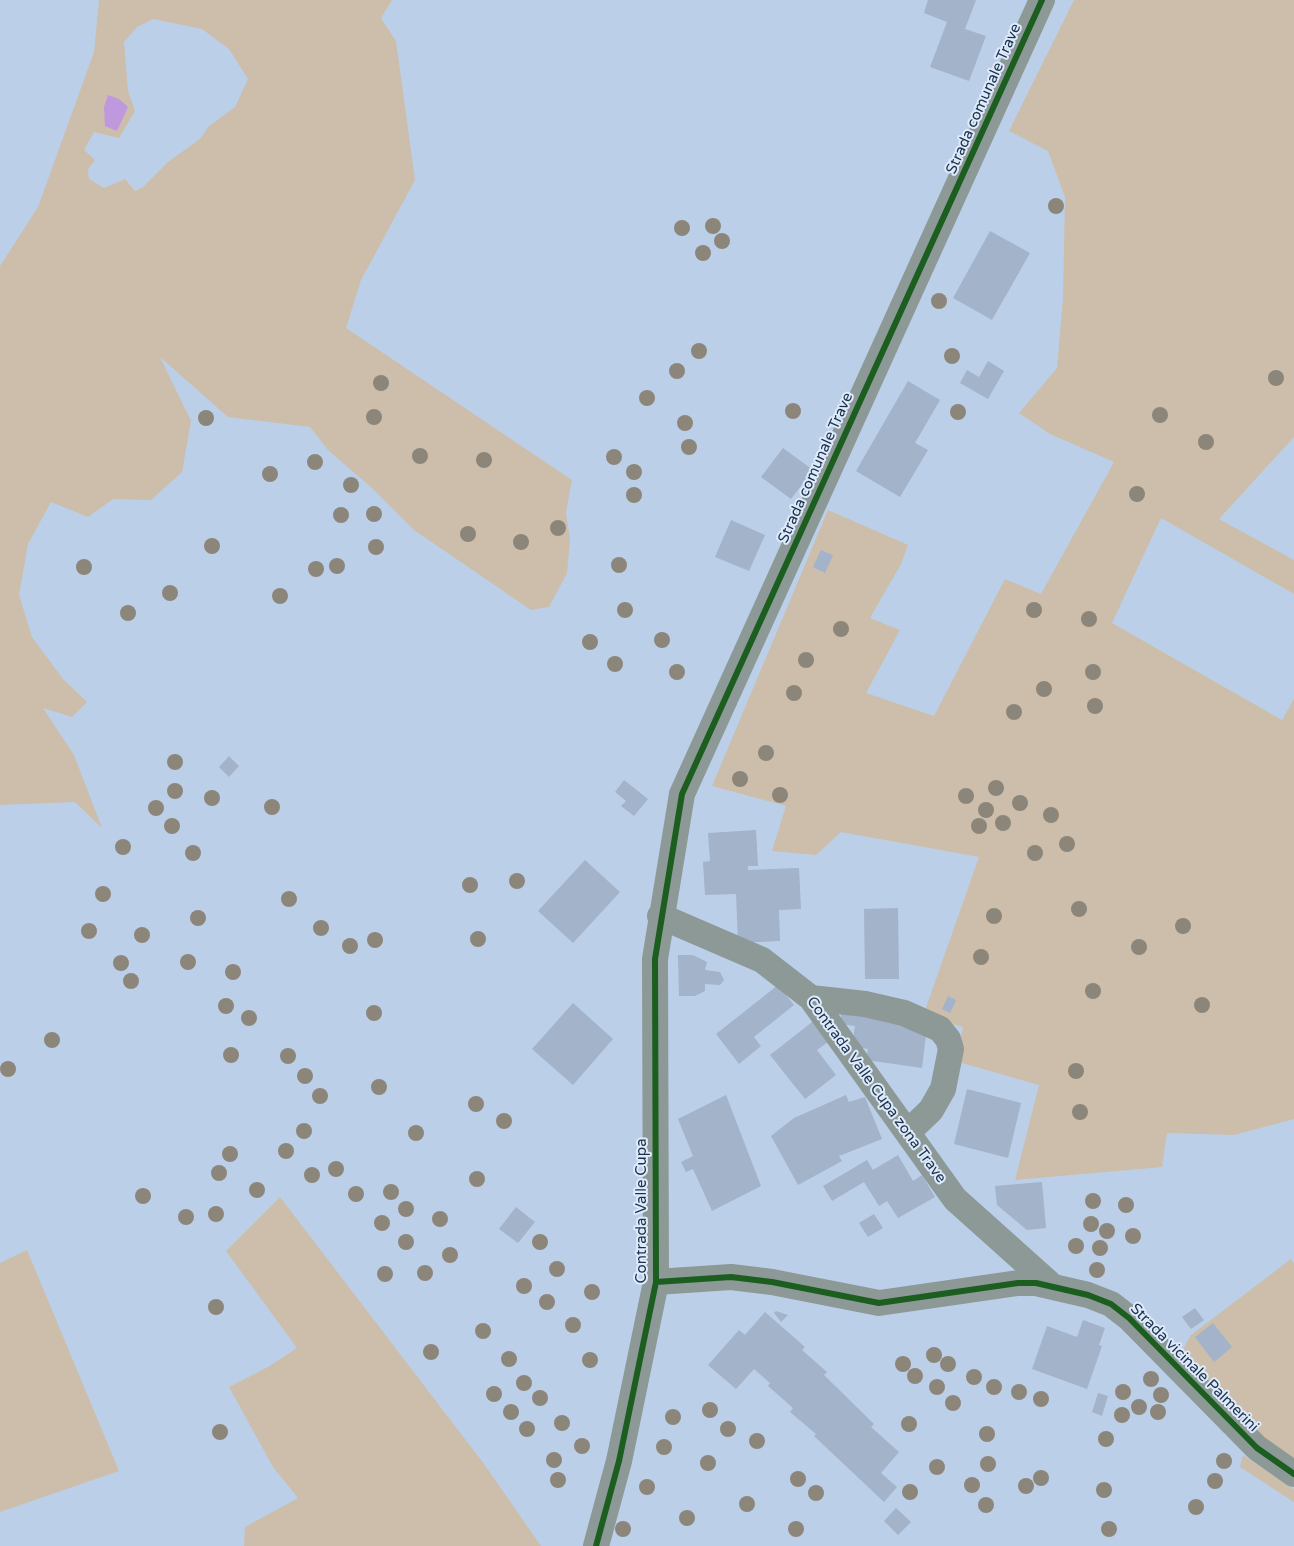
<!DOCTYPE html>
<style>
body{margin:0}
canvas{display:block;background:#bbcfe9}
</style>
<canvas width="1294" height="1546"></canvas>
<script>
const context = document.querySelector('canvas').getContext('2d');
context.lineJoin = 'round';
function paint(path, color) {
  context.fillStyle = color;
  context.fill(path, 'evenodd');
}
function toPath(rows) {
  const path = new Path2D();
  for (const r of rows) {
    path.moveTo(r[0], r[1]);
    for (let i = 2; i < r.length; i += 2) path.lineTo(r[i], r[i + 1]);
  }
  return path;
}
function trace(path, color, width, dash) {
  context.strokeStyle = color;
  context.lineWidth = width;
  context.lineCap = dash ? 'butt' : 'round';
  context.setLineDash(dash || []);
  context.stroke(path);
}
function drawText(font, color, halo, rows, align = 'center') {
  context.font = font + ' "Varela Round",sans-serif';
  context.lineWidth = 4;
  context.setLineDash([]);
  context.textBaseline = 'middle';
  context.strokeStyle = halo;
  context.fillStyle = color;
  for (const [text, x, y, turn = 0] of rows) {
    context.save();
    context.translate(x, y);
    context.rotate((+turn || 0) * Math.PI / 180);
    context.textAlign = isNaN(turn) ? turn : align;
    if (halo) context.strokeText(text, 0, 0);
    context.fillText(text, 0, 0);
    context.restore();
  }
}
const green = toPath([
 [99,0,392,0,381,18,396,41,415,180,361,280,346,328,572,480,566,512,570,540,567,573,549,607,531,610,414,530,372,488,328,450,310,427,228,417,160,357,191,421,182,472,151,500,113,499,88,517,51,502,28,544,19,595,32,637,63,679,87,702,72,717,43,708,74,755,102,828,75,802,0,805,0,266,38,207,94,52],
 [153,19,202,29,229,49,248,79,235,107,209,126,200,139,168,162,143,187,135,191,125,179,104,188,89,179,88,169,95,160,84,150,94,132,119,138,135,111,128,91,124,42,137,27],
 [1074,0,1294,0,1294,437,1219,519,1294,560,1294,594,1161,518,1112,623,1282,720,1294,699,1294,1119,1234,1135,1167,1133,1162,1167,1015,1180,1039,1085,955,1061,963,1027,923,1016,979,857,841,832,816,855,772,851,786,806,712,786,828,510,908,545,901,564,870,618,900,630,866,693,934,716,1005,579,1041,594,1114,462,1050,434,1019,413,1057,368,1063,298,1065,197,1048,151,1009,131],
 [280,1197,484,1464,541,1546,244,1546,245,1527,298,1498,273,1467,229,1387,268,1367,297,1348,226,1251],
 [27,1250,119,1471,0,1512,0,1263],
 [1291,1259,1294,1264,1294,1463,1269,1449,1179,1357,1191,1335],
 [1243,1455,1294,1489,1294,1502,1240,1467]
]);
const water = toPath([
 [108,95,119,99,128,107,117,131,105,126,104,107]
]);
const building = toPath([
 [928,0,976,0,965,29,986,36,969,81,930,67,947,22,924,13],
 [990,231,1030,253,992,320,953,298],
 [988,361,1004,371,988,399,960,383,967,370,979,377],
 [908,381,940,400,915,443,928,450,900,497,856,471],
 [783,448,813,470,791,499,761,477],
 [731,520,765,535,749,571,715,557],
 [821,550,833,555,825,573,813,567],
 [229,756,239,766,229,777,219,767],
 [624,780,648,799,634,816,621,806,626,801,615,792],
 [756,830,758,866,748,866,748,870,799,868,801,909,779,910,780,941,738,943,736,894,705,895,703,862,710,861,708,833],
 [585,860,620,892,573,943,538,911],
 [898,908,899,979,865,979,864,909],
 [678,955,693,955,707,962,705,970,720,972,724,980,720,985,705,984,705,991,695,996,679,996],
 [778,985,794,1005,754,1037,761,1046,739,1064,716,1034],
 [948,996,956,1000,950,1013,942,1009],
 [573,1003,613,1039,573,1085,532,1049],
 [842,1006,927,1027,922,1068,866,1060,868,1049,852,1046,855,1026,840,1024],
 [816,1019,832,1039,817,1050,836,1075,805,1099,770,1055],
 [967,1089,1021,1103,1008,1158,954,1144],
 [726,1095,761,1186,712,1211,693,1169,686,1172,681,1162,693,1156,678,1119],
 [846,1095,849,1102,865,1097,882,1139,839,1156,842,1161,798,1185,771,1136,794,1118],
 [898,1155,913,1181,922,1175,935,1197,898,1218,887,1201,879,1206,864,1182,832,1201,823,1186,867,1160,873,1170],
 [1042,1182,1046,1228,1027,1230,997,1205,995,1186],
 [516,1207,535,1222,518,1243,499,1229],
 [874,1214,883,1228,868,1237,859,1223],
 [1195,1308,1204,1320,1191,1329,1182,1317],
 [776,1311,788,1315,781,1322,774,1313],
 [765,1312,805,1347,802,1350,827,1372,824,1375,874,1424,871,1427,899,1452,881,1473,897,1487,884,1502,814,1436,816,1434,790,1412,793,1408,768,1386,770,1383,754,1369,736,1389,708,1365,739,1330,745,1335],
 [1083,1320,1105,1328,1099,1345,1102,1346,1087,1389,1032,1369,1047,1326,1077,1337],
 [1213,1323,1232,1347,1214,1362,1195,1337],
 [1098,1393,1108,1396,1102,1416,1092,1412],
 [896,1508,911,1522,898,1535,884,1521]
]);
const minor = toPath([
 [660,916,762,960,811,998,955,1199,1051,1285],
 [811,998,865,1004,904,1013,940,1029,948,1039,951,1049,943,1089,931,1110,908,1132],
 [656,1282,731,1277,772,1282,879,1303,1018,1283,1036,1283,1088,1295,1111,1304,1129,1318,1257,1448,1294,1474],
 [596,1546,619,1461,656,1282,655,959,682,794,1042,0]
]);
const cycleway = toPath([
 [656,1282,731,1277,772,1282,879,1303,1018,1283,1036,1283,1088,1295,1111,1304,1129,1318,1257,1448,1294,1474],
 [596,1546,619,1461,656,1282,655,959,682,794,1042,0]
]);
const trees = [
 [1056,206],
 [713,226],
 [682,228],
 [722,241],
 [703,253],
 [939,301],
 [699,351],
 [952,356],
 [677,371],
 [1276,378],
 [381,383],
 [647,398],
 [793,411],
 [958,412],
 [1160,415],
 [374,417],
 [206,418],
 [685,423],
 [1206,442],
 [689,447],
 [420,456],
 [614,457],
 [484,460],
 [315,462],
 [634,472],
 [270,474],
 [351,485],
 [1137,494],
 [634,495],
 [374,514],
 [341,515],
 [558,528],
 [468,534],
 [521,542],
 [212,546],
 [376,547],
 [619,565],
 [337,566],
 [84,567],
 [316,569],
 [170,593],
 [280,596],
 [625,610],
 [1034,610],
 [128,613],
 [1089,619],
 [841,629],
 [662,640],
 [590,642],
 [806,660],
 [615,664],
 [677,672],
 [1093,672],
 [1044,689],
 [794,693],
 [1095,706],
 [1014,712],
 [766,753],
 [175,762],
 [740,779],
 [996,788],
 [175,791],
 [780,795],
 [966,796],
 [212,798],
 [1020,803],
 [272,807],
 [156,808],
 [986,810],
 [1051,815],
 [1003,823],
 [172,826],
 [979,826],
 [1067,844],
 [123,847],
 [193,853],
 [1035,853],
 [517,881],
 [470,885],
 [103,894],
 [289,899],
 [1079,909],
 [994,916],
 [198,918],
 [1183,926],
 [321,928],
 [89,931],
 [142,935],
 [478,939],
 [375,940],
 [350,946],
 [1139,947],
 [981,957],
 [188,962],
 [121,963],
 [233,972],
 [131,981],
 [1093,991],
 [1202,1005],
 [226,1006],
 [374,1013],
 [249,1018],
 [52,1040],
 [231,1055],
 [288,1056],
 [8,1069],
 [1076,1071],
 [305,1076],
 [379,1087],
 [320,1096],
 [476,1104],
 [1080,1112],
 [504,1121],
 [304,1131],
 [416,1133],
 [286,1151],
 [230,1154],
 [336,1169],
 [219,1173],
 [312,1175],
 [477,1179],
 [257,1190],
 [391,1192],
 [356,1194],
 [143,1196],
 [1093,1201],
 [1126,1205],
 [406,1209],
 [216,1214],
 [186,1217],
 [440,1219],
 [382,1223],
 [1091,1224],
 [1107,1231],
 [1133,1236],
 [406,1242],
 [540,1242],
 [1076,1246],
 [1100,1248],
 [450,1255],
 [557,1269],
 [1097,1270],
 [425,1273],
 [385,1274],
 [524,1286],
 [592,1292],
 [547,1302],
 [216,1307],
 [573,1325],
 [483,1331],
 [431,1352],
 [934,1355],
 [509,1359],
 [590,1360],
 [903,1364],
 [948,1364],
 [915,1376],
 [974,1377],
 [1151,1379],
 [524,1383],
 [937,1387],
 [994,1387],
 [1019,1392],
 [1123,1392],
 [494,1394],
 [1161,1395],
 [540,1398],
 [1041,1399],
 [953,1403],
 [1139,1407],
 [710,1410],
 [511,1412],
 [1158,1412],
 [1122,1415],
 [673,1417],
 [562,1423],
 [909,1424],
 [527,1429],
 [728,1429],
 [220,1432],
 [987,1434],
 [1106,1439],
 [757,1441],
 [582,1446],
 [664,1447],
 [554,1460],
 [1224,1461],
 [708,1463],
 [988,1464],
 [937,1467],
 [1041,1478],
 [798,1479],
 [558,1480],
 [1215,1481],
 [972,1485],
 [1026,1486],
 [647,1487],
 [1104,1490],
 [910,1492],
 [816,1493],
 [747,1504],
 [986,1505],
 [1196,1507],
 [687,1518],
 [623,1529],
 [796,1529],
 [1109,1529]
];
const streetNames = [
 ["Strada comunale Trave",984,99,-66],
 ["Strada comunale Trave",816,468,-66],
 ["Contrada Valle Cupa zona Trave",876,1090,54],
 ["Contrada Valle Cupa",642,1211,-90],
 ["Strada vicinale Palmerini",1194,1368,45]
];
paint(green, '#ccbeaa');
paint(water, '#bf98de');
paint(building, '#a2b3ca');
trace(minor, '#8d9997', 26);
trace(cycleway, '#1b5e20', 6);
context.fillStyle = '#8c867a';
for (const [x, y] of trees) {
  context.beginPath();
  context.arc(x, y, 8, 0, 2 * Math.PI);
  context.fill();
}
drawText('15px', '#1e3047', '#ddebfd', streetNames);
</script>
